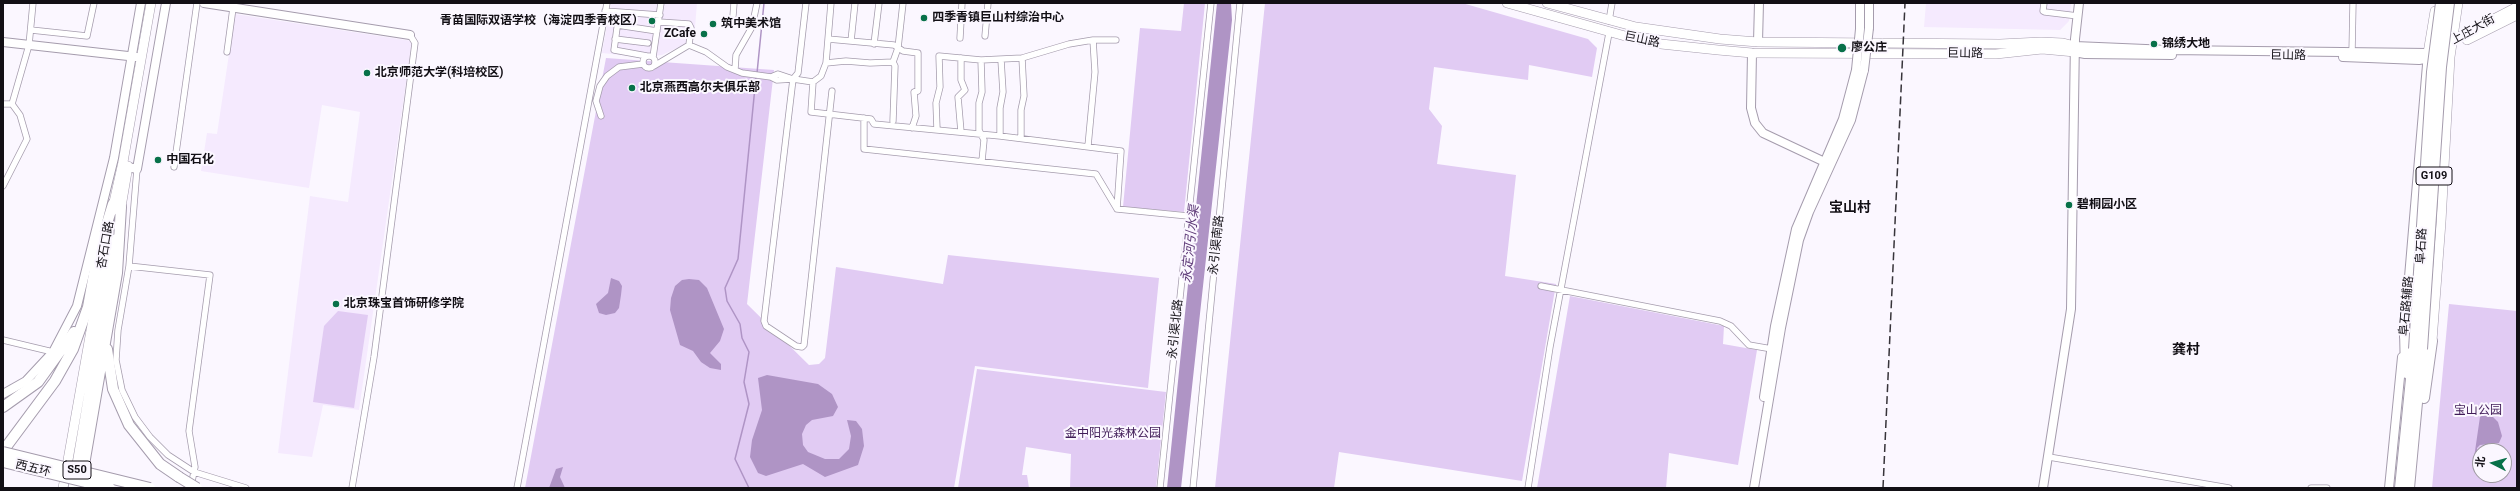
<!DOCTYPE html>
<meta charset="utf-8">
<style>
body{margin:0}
#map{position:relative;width:2520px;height:491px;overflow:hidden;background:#fbf7ff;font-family:Roboto,"Noto Sans SC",sans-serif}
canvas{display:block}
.frame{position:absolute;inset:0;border:4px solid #120f15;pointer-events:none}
.north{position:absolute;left:2472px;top:443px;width:40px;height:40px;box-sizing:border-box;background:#fbf7ff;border:1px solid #9e9aa1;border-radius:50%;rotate:276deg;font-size:11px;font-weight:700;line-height:16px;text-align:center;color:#120f15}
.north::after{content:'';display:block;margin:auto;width:14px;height:18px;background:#087149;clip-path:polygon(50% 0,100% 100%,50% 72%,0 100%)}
</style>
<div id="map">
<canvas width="2520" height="491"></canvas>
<div class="frame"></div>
<div class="north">北</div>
</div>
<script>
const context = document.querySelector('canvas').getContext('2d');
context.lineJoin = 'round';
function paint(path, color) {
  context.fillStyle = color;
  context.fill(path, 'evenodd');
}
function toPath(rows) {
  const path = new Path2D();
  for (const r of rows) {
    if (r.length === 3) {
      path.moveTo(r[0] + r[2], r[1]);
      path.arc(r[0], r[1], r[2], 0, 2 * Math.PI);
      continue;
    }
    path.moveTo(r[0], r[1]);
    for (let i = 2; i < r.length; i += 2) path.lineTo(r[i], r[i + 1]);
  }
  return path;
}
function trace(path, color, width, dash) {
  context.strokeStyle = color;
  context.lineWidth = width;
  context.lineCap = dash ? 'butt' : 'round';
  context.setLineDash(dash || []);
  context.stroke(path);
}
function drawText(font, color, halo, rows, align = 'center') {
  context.font = font + ' Roboto,"Noto Sans SC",sans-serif';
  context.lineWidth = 4;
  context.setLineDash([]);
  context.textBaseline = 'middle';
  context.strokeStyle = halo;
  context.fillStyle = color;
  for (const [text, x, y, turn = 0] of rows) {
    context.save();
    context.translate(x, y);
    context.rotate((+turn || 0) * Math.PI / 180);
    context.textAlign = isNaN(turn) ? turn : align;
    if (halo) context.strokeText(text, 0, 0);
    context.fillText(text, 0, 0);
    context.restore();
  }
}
const built = toPath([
 [611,3,697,3,694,40,662,55,640,57,602,53],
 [1926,3,2071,3,2069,21,2060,30,1924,27],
 [235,14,412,41,359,410,323,405,312,457,278,453,310,196,348,202,360,112,322,105,309,188,201,171,207,133,217,134]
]);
const green = toPath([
 [1184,3,1205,3,1184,212,1123,207,1140,28,1181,31],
 [1265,3,1462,3,1588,39,1597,48,1592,77,1529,65,1528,80,1434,67,1429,109,1442,126,1437,164,1516,175,1505,276,1556,284,1522,481,1339,452,1334,488,1215,488],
 [606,58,774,70,747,304,809,365,819,364,825,358,836,267,943,284,948,255,1159,278,1148,388,975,366,954,488,525,488],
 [1570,296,1724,326,1723,344,1757,350,1738,465,1669,453,1666,488,1537,488],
 [2449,304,2517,311,2517,488,2432,488],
 [2480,451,2504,451,2504,475,2480,475],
 [338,311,368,315,354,408,313,402,324,326],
 [977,369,1166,392,1156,488,1070,488,1071,454,1026,447,1022,475,1027,475,1029,488,958,488]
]);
const water = toPath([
 [1217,3,1231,3,1232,20,1181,488,1167,488],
 [611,278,619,281,622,286,621,295,619,308,615,313,606,315,599,313,596,304,608,293],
 [689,279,699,280,707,288,724,329,720,341,710,353,721,364,721,370,710,368,701,362,693,351,680,345,670,310,671,298,675,286,682,280],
 [767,375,818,384,832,394,838,407,833,416,812,420,806,425,802,434,803,445,808,452,825,459,839,459,849,449,851,436,847,420,856,421,862,429,864,446,858,465,825,477,803,464,766,476,758,473,750,457,752,440,762,410,758,378],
 [2482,403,2487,404,2490,414,2498,422,2502,436,2499,443,2480,445,2477,448,2477,458,2474,458],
 [563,467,560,477,565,488,549,488,556,469]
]);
const stream = toPath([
 [757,73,764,3],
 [749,488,735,459,749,404,744,382,749,352,742,338,740,324,727,301,725,288,738,259,756,77]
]);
const street = toPath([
 [806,3,798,73,793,79,777,80,771,77,778,74,793,79,813,82,821,76,826,63,831,3],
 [2044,3,2043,11,2045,12,2078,16],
 [605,11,660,15],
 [619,13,614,50,647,56],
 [733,16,734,3],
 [1609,21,1612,3],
 [659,22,689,24,691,28,689,45],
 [617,25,657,31],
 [31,30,87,36,94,3],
 [985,36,988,3],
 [960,38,962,3],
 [615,39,648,43],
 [828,39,894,45,903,51,918,53,918,91,914,92,916,116,912,128],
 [851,41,855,3],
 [874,44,879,3],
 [227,52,233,8],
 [2352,52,2353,3],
 [649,62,6],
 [653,57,661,3],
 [981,60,982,92,979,103,979,130,984,140,982,161],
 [893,62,898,48,903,3],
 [826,63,846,61,870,63,893,62,895,66,893,121],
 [654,66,689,45,706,52,727,67,742,73,771,77],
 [735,69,736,55,752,27,757,3],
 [793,79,764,321,766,326,796,346,802,347,804,345,832,91],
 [813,82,811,112,871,119,874,124,1000,136,1121,151,1117,209],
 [3,104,12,104],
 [12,104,29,45,33,3],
 [601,116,596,101,600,86,607,76,619,67,643,64],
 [864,118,864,149,1096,174,1117,209,1188,216],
 [937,129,936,103,940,87,939,56,981,60,1022,58,1069,44,1093,40,1116,40],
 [961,132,958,97,965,90,961,80,961,58],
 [1000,136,1000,108,1003,92,1001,60],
 [1021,138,1021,110,1024,96,1022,58],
 [1088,146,1095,72,1093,40],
 [174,167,197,3],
 [137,169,129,266,118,330,116,360,122,390,135,417,150,437,168,455,194,472,246,488],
 [3,186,27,139,20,115,12,104],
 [129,266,210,275,189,431,195,467,191,486],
 [1541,286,1720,321,1731,326,1749,345,1772,349],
 [3,340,53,352],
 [2049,457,2229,488],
 [352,488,374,357,415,43,410,35],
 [517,488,607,3],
 [1160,488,1211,3],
 [1193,488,1240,3],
 [1528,488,1550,347,1609,33],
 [2311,488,2327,488]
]);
const secondary = toPath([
 [204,3,410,35],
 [1860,3,1860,29],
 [1869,3,1869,28],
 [3,42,137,57],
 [1758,42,1759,3],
 [2075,46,2169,50,2428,53,2404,336],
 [2075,52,2085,54,2172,55],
 [1752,53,1751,108,1755,123,1763,133,1829,164],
 [2343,57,2419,60,2428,58],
 [123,166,137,169,166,3],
 [3,394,26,381,53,352,77,306,114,158,141,3],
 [1764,397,1775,326,1796,229,1843,119,1856,70],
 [1754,488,1781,328,1799,240,1809,212,1851,120,1864,70],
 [2043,488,2071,309,2075,39,2079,3],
 [2389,488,2402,357]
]);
const primary = toPath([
 [1507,3,1625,36,1661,44,1718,50,1752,53,1996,54,2042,49,2075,52],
 [1547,3,1636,27,1720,39,1758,42,2000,44,2041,42,2063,43,2075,46],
 [2467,40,2517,15],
 [2428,53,2517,7],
 [2428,53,2435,11],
 [112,211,123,162,151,3],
 [120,213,128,166],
 [2432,341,2441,222,2450,57,2458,3],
 [63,488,109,229],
 [73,488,115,239]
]);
const highway = toPath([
 [2405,331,2406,373],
 [107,349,113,389,129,425,160,464,179,477],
 [2424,398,2432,341],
 [3,407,38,382,74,332],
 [3,451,55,381,73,349,88,307,98,252,113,204],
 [80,488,117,273,121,207],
 [2400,488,2414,349],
 [2409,488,2422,349]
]);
const rail = toPath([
 [1883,488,1905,3]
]);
const secondaryBridge = toPath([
 [1856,70,1860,29],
 [1864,70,1869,28]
]);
const highwayBridge = toPath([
 [2414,349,2432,72,2441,3],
 [2422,349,2441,67,2449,3],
 [3,452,150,488],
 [3,462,110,488],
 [179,477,197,488]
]);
const markers = [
 [924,18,4,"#087149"],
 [652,21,4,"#087149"],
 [713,24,4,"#087149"],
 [704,34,4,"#087149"],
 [2154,44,4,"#087149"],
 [1842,48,5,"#087149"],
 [367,73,4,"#087149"],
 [632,88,4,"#087149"],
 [158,160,4,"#087149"],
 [2069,205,4,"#087149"],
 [336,304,4,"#087149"]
];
const shields = [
 [2434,176,36],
 [77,470,28]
];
const shieldNames = [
 ["G109",2434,176],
 ["S50",77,470]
];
const poiNames = [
 ["四季青镇巨山村综治中心",932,18],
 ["青苗国际双语学校（海淀四季青校区）",644,21,"right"],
 ["筑中美术馆",721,24],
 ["ZCafe",696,34,"right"],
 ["锦绣大地",2162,44],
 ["廖公庄",1851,48],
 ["北京师范大学(科培校区)",375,73],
 ["北京燕西高尔夫俱乐部",640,88],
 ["中国石化",166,160],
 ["碧桐园小区",2077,205],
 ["北京珠宝首饰研修学院",344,304]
];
const streetNames = [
 ["上庄大街",2473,30,-29],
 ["巨山路",1642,40,12],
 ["巨山路",1965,54,1],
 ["巨山路",2288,56,1],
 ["杏石口路",106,245,-80],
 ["永引渠南路",1217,245,-84],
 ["阜石路",2422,246,-87],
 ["阜石路辅路",2407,306,-85],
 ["永引渠北路",1176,329,-84],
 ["西五环",33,469,14]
];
const parkNames = [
 ["宝山公园",2478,411],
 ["金中阳光森林公园",1113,434]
];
const waterNames = [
 ["永定河引水渠",1191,244,-84]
];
const quarterNames = [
 ["宝山村",1850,208],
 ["龚村",2186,350]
];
paint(built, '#f5eafe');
paint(green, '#e1cbf3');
paint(water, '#af94c5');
trace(stream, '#af94c5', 1.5);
trace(street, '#a59cad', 7);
trace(secondary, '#a59cad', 10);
trace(primary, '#a59cad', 10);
trace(highway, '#a59cad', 12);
trace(street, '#fff', 5.5);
trace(secondary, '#fff', 8);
trace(primary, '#fff', 9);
trace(highway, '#fff', 10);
trace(rail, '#37343a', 1.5, [8, 4]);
trace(secondaryBridge, '#a59cad', 10, []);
trace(highwayBridge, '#a59cad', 12, []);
trace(secondaryBridge, '#fff', 8);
trace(highwayBridge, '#fff', 10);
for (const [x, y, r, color] of markers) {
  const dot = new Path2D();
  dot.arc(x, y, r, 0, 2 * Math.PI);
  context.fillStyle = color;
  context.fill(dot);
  trace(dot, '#fbf7ff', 1.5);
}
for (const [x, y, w] of shields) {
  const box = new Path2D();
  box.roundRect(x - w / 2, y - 9, w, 18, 3);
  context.fillStyle = '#fbf7ff';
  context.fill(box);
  trace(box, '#120f15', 1);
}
drawText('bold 11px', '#120f15', null, shieldNames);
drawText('bold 12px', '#120f15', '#fbf7ff', poiNames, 'left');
drawText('12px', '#120f15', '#fbf7ff', streetNames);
drawText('12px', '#401c58', '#fbf7ff', parkNames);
drawText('italic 13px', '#5d3977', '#fbf7ff', waterNames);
drawText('bold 14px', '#120f15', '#fbf7ff', quarterNames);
</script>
